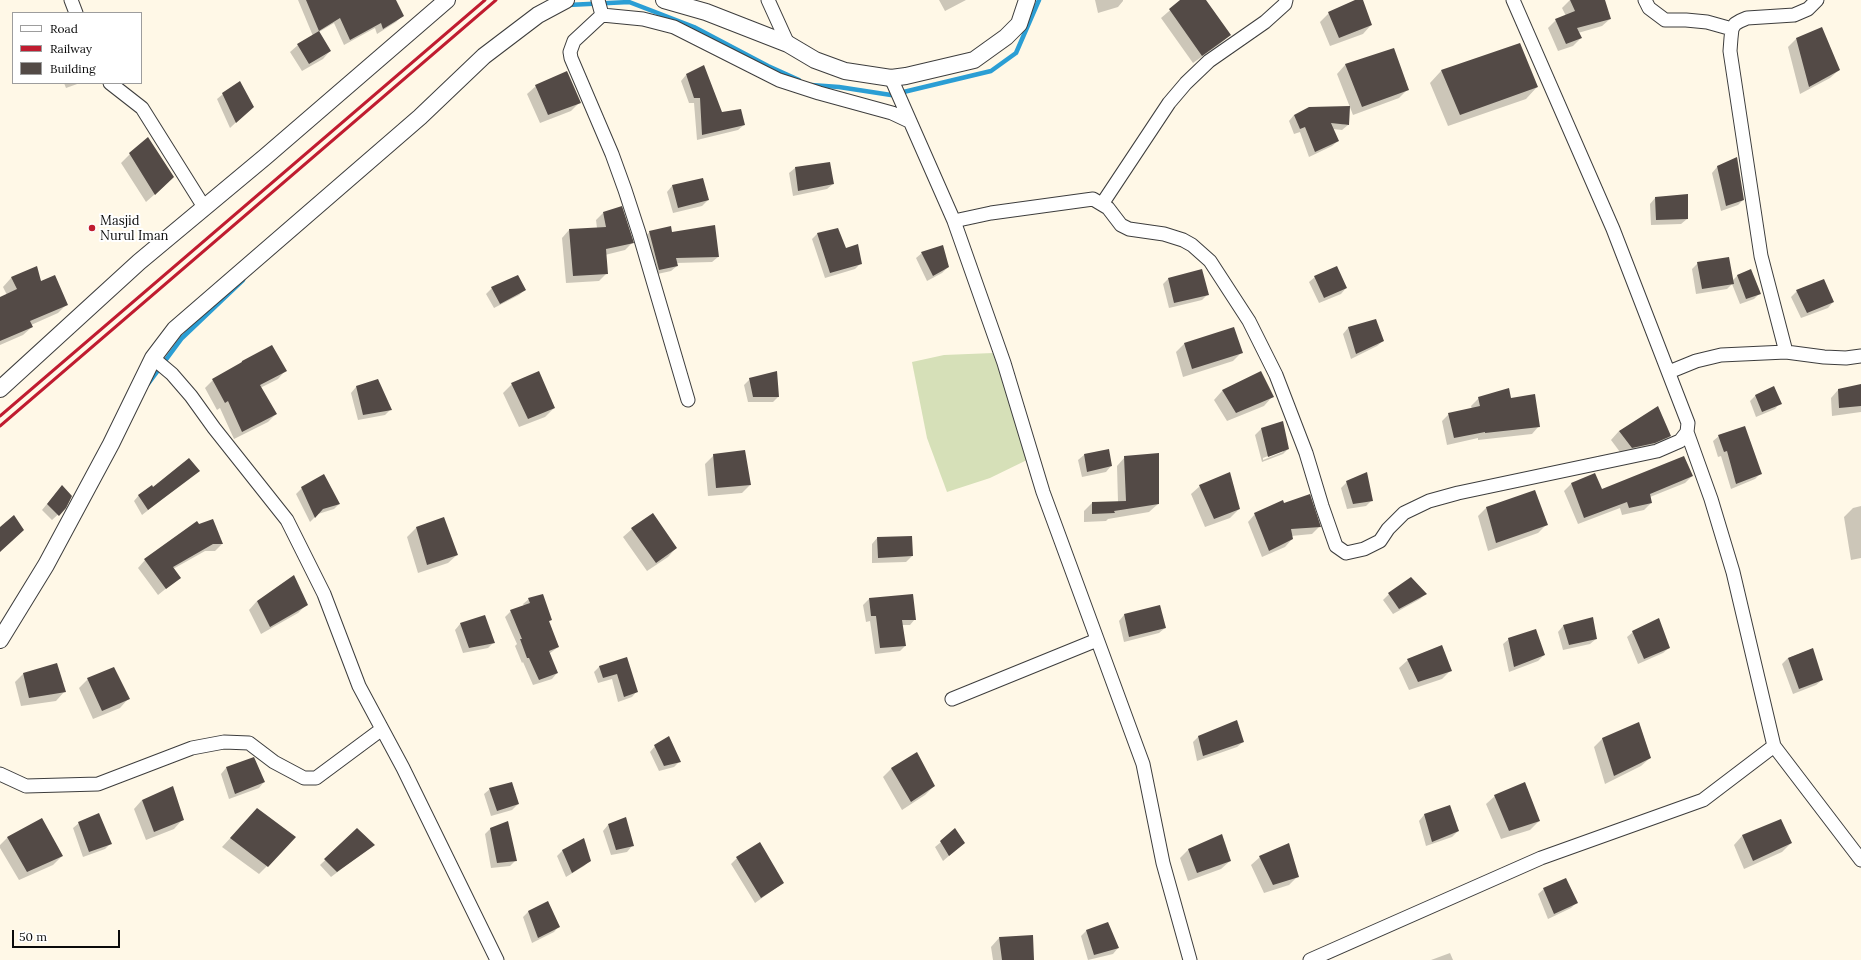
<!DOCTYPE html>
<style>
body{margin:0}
#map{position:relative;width:1861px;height:960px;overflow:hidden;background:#fff8e7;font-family:Lora,serif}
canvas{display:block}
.legend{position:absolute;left:12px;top:12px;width:130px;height:72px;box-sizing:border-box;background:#fff;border:1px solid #9d9d9d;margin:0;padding:5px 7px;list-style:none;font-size:12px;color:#0a0a0a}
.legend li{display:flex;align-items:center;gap:8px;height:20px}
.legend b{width:20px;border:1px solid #9d9d9d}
.scale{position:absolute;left:12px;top:930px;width:108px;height:18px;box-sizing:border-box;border:2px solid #0a0a0a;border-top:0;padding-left:5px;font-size:12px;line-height:14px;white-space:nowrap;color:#0a0a0a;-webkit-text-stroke:3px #fff;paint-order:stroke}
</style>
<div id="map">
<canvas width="1861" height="960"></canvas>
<ul class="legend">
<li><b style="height:5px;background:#fff"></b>Road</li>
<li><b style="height:5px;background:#c01c30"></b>Railway</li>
<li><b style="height:11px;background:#534a46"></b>Building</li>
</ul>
<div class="scale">50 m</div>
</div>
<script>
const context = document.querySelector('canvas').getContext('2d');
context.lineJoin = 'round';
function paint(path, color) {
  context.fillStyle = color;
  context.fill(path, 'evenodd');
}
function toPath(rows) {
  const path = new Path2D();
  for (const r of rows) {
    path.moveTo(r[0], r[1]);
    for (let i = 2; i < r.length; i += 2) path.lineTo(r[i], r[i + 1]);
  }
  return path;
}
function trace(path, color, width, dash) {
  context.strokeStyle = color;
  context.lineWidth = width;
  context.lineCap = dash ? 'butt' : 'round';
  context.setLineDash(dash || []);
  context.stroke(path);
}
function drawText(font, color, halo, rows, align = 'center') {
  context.font = font + ' Lora,serif';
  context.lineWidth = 4;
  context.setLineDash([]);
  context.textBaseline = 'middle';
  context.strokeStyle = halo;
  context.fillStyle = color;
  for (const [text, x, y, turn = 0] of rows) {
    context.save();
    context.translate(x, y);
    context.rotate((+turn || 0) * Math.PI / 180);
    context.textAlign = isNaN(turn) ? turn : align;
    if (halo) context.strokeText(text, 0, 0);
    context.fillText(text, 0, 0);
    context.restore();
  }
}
const cemetery = toPath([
 [993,353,1029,459,990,478,947,492,927,438,912,362,944,355]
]);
const shadow = toPath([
 [298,0,394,0,402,16,396,22,377,34,375,28,344,45,334,23,319,32,330,51,323,59,302,71,290,52,298,45,313,36],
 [939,0,966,0,945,11],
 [1095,0,1123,0,1123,1,1118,7,1098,13],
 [1182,0,1205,0,1230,35,1221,43,1193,63,1161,18],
 [1357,0,1361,0,1371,25,1363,34,1330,46,1320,22,1329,13],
 [1570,0,1604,0,1610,19,1602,26,1578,33,1581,38,1573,46,1558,51,1548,28,1556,20,1566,16,1562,8],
 [1796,39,1839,70,1830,78,1800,94,1788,47],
 [1519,44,1537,87,1526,99,1448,126,1430,83,1441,71],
 [1393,49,1407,90,1399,98,1353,115,1337,74,1345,65],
 [686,75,721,114,744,125,738,130,697,140,694,103,689,103,681,81],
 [64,83,80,83,66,88],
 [536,86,579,103,571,111,540,123,527,94],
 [223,94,247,112,230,128,217,99],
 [1294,115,1348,125,1342,130,1333,129,1338,141,1332,146,1309,157,1300,132,1294,134,1289,121],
 [130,154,164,186,146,202,121,163],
 [1736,159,1743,200,1738,205,1721,211,1712,173,1717,167],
 [795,168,833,184,827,189,793,196,789,173],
 [702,179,708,200,702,206,673,213,667,192,672,186],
 [1655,198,1687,219,1681,224,1651,225,1650,204],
 [603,213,632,243,625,250,605,255,607,273,599,281,566,283,562,238,569,230,597,228,596,220],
 [650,232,718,257,712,262,676,263,677,266,671,271,653,275,644,237],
 [817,234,845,249,861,263,855,269,825,278,812,239],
 [922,253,948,267,942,273,927,281,916,258],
 [1698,263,1732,281,1737,276,1751,271,1760,293,1754,299,1740,304,1732,284,1727,289,1696,294,1692,269],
 [36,267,41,283,66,305,58,313,31,325,32,327,23,335,0,345,0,298,7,295,3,287,11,278],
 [1315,277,1346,288,1341,294,1319,303,1309,282],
 [1168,279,1207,295,1202,300,1169,308,1163,284],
 [492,288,525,290,519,295,494,308,486,294],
 [1797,291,1833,302,1828,308,1801,318,1791,297],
 [1376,321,1383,341,1377,346,1351,359,1343,334,1348,328],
 [1184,344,1241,353,1233,361,1183,377,1176,352],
 [242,361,285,371,278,379,260,388,276,414,268,422,234,439,220,408,217,410,205,388,213,380,238,366],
 [1261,372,1272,397,1264,406,1227,421,1214,400,1222,391],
 [750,379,778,397,773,402,748,402,744,385],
 [378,380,390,410,385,415,358,420,351,393,356,387],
 [512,384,554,408,545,417,519,427,503,393],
 [1861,385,1861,412,1832,416,1831,398,1838,390],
 [1774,388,1780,403,1775,409,1756,417,1750,401,1755,396],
 [1479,398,1510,399,1539,426,1532,434,1478,440,1478,438,1447,445,1442,421,1449,414,1472,409,1471,406],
 [1282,422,1288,449,1283,454,1262,462,1255,435,1261,429],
 [1283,450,1283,452,1263,460,1263,458],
 [1619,431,1670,436,1661,445,1623,456,1611,440],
 [1719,436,1760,474,1755,479,1731,489,1721,456,1718,457,1713,441],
 [1108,450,1111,466,1106,472,1082,477,1078,460,1084,455],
 [714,455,750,485,742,493,708,496,705,464],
 [1125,457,1158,504,1149,512,1108,519,1106,521,1084,522,1084,511,1092,503,1118,502,1117,466],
 [198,471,142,515,134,501,139,495,153,488],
 [1692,476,1685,483,1650,497,1651,503,1644,510,1622,515,1620,508,1578,524,1564,491,1571,484,1602,490],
 [1347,482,1372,500,1366,506,1347,509,1341,488],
 [62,486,65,508,52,520,42,510],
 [1200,486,1239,509,1230,518,1205,527,1191,494],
 [302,488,339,504,334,509,318,514,310,522,296,494],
 [1283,504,1320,526,1312,534,1291,536,1292,539,1285,547,1262,557,1248,522,1255,514],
 [1861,506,1861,558,1851,560,1844,517,1853,508],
 [1487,507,1547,524,1538,533,1488,551,1478,516],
 [652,515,676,548,668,557,647,571,623,537,632,529],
 [444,519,457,555,448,563,418,573,407,537,416,528],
 [197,522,222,544,215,551,205,551,173,569,179,578,158,595,138,568,145,560],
 [877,538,912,556,906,562,872,563,872,544],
 [1389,594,1425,594,1420,599,1393,614,1383,600],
 [912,595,915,619,910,625,902,625,905,646,900,651,875,654,870,621,866,622,863,605,869,599],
 [529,599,551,620,548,622,558,647,549,654,557,673,552,679,533,685,523,662,522,663,515,646,517,644,505,617,511,611,524,606,523,604],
 [257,601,307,604,298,613,261,634,249,610],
 [1159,607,1165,628,1159,633,1124,642,1119,621,1124,615],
 [1592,619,1596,639,1590,644,1563,650,1558,632,1563,626],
 [460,624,494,642,488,648,463,653,455,630],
 [1633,632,1669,648,1663,653,1638,664,1627,637],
 [1509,639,1544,655,1538,661,1509,672,1503,644],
 [1812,649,1822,680,1816,685,1793,694,1782,664,1788,658],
 [626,659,637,691,632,697,618,702,612,679,598,683,594,672,599,667],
 [1408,660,1451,670,1442,679,1409,690,1399,668],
 [113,668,128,699,120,708,93,719,79,688,88,679],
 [23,674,64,692,56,701,21,706,15,682],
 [1198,737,1243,742,1237,747,1197,761,1193,742],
 [1603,738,1650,758,1641,766,1605,784,1594,747],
 [655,746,679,762,674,767,659,771,650,752],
 [916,753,934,786,925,795,902,810,883,777,891,769],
 [226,768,264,782,259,788,229,799,221,774],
 [490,789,518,804,512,810,491,816,484,794],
 [1495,796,1539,821,1530,830,1501,839,1486,804],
 [142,800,182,820,174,829,146,840,134,809],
 [1450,807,1458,831,1452,837,1426,846,1419,821,1424,815],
 [249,818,267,866,259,874,222,847],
 [42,820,62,856,53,865,19,880,0,848,0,845,7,838],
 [1780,820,1791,843,1782,852,1744,869,1734,845,1742,836],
 [79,823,111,843,105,849,83,857,73,828],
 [608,825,632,846,627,852,611,855,603,831],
 [491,828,516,860,510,866,491,868,485,834],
 [357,830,373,845,331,877,320,865],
 [941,842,964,843,943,861,935,847],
 [563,850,590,860,584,866,566,877,557,856],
 [1188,850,1230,861,1221,869,1188,881,1180,858],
 [1260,857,1298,876,1289,885,1264,893,1251,865],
 [737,858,783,883,755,903,731,864],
 [1544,889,1577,902,1571,908,1548,919,1538,894],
 [548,903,559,926,554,932,532,943,523,917,528,912],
 [1108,923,1118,948,1113,954,1088,960,1081,936,1086,931],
 [999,938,1033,960,993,960,991,947],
 [1450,953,1453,960,1431,960]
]);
const stream = toPath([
 [568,5,629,2,694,27,768,66,799,80],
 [811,85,839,87,891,95,991,71,1016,53,1039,0],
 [148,384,182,338,243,280]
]);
const building = toPath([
 [306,0,396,0,404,16,383,29,381,23,350,40,340,18,319,31],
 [1180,0,1206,0,1231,35,1202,56,1169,9],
 [1355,0,1363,0,1372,25,1339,38,1328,12],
 [1570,0,1605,0,1611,19,1577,28,1582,38,1566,44,1555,19,1575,11],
 [1822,27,1840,70,1809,87,1796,38],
 [319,31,331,51,309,64,297,44],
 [1520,43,1538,87,1460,115,1441,70],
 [1394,48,1409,90,1362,107,1345,64],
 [704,65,722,112,741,109,745,125,702,135,700,98,694,98,686,74],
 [567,71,581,103,548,115,535,85],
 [240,81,254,107,236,123,222,93],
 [1350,106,1349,125,1331,123,1339,141,1315,152,1305,127,1300,129,1294,115,1309,107],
 [148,137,174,177,155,195,129,153],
 [1737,157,1744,200,1726,206,1717,166],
 [830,162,834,184,798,191,795,167],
 [703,178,709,200,678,208,672,185],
 [1688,194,1688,219,1656,220,1655,197],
 [622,206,634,243,606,249,608,274,573,276,569,229,606,227,603,212],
 [715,225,719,257,676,258,678,266,659,270,649,231,671,226,672,232],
 [838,228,846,248,858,244,862,264,830,273,817,233],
 [943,245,949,267,933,276,921,252],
 [1729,257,1734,284,1702,289,1697,262],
 [37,266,41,281,55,275,68,305,30,321,33,327,0,341,0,297,17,289,11,277],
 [1337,266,1347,288,1324,298,1314,276],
 [1202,269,1209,295,1174,303,1168,278],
 [1751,269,1761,294,1746,299,1737,275],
 [518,275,526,290,500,304,491,287],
 [1824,279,1834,302,1807,313,1796,290],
 [1376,319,1384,341,1356,354,1348,327],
 [1234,327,1243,353,1192,369,1184,343],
 [272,345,287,371,260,385,277,414,242,432,228,401,225,403,212,379,242,362,242,361],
 [539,371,555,408,528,419,511,383],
 [777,371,779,397,753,397,749,378],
 [1261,371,1274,397,1236,413,1222,390],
 [378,379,392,410,363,415,356,386],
 [1861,384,1861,406,1839,408,1838,389],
 [1774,386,1782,404,1762,412,1755,395],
 [1509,388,1511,398,1535,394,1540,427,1485,433,1485,432,1454,438,1448,413,1480,406,1478,397],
 [1658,406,1671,436,1655,443,1632,448,1619,431],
 [1283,421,1289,449,1268,457,1261,428],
 [1745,426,1762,474,1736,484,1727,451,1724,452,1718,435],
 [1109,449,1112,466,1087,472,1084,454],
 [745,450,751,485,716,488,713,454],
 [1159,453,1159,504,1114,511,1115,513,1092,514,1092,502,1126,501,1124,456],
 [1684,456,1693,476,1650,494,1652,503,1629,508,1627,502,1584,518,1571,483,1595,473,1602,489],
 [189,458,200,471,148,510,138,495,152,485,153,487],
 [1230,472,1240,509,1214,519,1199,485],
 [1367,472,1373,501,1353,504,1346,481],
 [324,474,340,504,323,509,315,518,301,487],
 [62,485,72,496,66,508,59,516,47,504],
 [1535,490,1548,525,1496,543,1486,507],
 [1310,494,1321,527,1291,529,1293,539,1269,551,1254,513,1283,500,1284,503],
 [653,513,677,548,656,563,631,528],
 [14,515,24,530,0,552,0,527],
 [444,517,458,555,427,565,416,527],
 [213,519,223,544,213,544,173,567,181,578,166,589,144,559,197,521,199,524],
 [912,536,913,556,878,558,877,537],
 [294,575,308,605,270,627,257,601],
 [1411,577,1427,594,1399,609,1388,593],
 [543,594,552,620,549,621,559,647,549,651,558,673,539,680,529,658,527,658,520,639,522,639,510,610,530,603,528,598],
 [913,594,916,620,902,620,906,646,880,648,876,616,871,616,869,598],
 [1160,605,1166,628,1129,637,1124,614],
 [485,615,495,643,469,648,460,623],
 [1593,617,1597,639,1569,645,1563,625],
 [1659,618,1670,648,1644,659,1632,631],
 [1536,629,1545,655,1514,667,1508,638],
 [1442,645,1452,671,1418,682,1407,659],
 [1813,648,1823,680,1799,689,1788,658],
 [627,657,638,692,624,697,617,674,603,678,599,666],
 [57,663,66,692,29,698,23,673],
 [114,667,130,699,102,711,87,678],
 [1237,720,1244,742,1203,756,1198,736],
 [1639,722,1651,758,1614,776,1602,738],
 [669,736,681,762,664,766,654,745],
 [917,752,935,786,911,802,891,768],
 [254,757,265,782,235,794,226,767],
 [512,782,519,804,497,811,489,788],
 [1525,782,1540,821,1509,831,1494,795],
 [173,786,184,820,154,832,142,800],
 [1450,805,1459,831,1432,842,1424,814],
 [257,808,296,837,268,867,230,838],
 [99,813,112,844,89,852,78,822],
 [626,817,634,846,616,850,608,824],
 [42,818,63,856,27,872,7,837],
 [1781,819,1792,843,1753,861,1742,835],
 [508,821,517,861,497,863,490,828],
 [357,828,375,845,337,872,324,859],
 [955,828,965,843,949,856,940,841],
 [1222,834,1231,861,1197,873,1188,849],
 [584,838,591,861,572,873,562,850],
 [760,842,784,883,761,898,736,857],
 [1289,843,1299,877,1273,885,1259,856],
 [1566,878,1578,903,1554,914,1543,888],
 [548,901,560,927,538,938,528,911],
 [1108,922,1119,948,1094,955,1086,930],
 [1033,935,1034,960,1002,960,999,937]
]);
const minor = toPath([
 [71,0,76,13],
 [598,0,602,15,574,41,570,52,571,58,612,154,625,190,639,233,688,400],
 [768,0,788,44],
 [1645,0,1649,8,1665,20,1686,20,1707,22,1732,29],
 [602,15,643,19,674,27,779,80,819,93,892,113,909,121],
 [891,78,954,221,1004,363,1043,492,1143,764,1163,863,1190,960],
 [110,83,142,108,204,207],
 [1102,204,1169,103,1186,83,1209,61,1265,22,1285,4,1286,0],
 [954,221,991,213,1093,199,1108,208,1121,225,1129,229,1164,234,1183,240,1192,245,1210,261,1249,321,1276,375,1306,453,1322,506,1336,546,1346,553,1364,549,1380,541,1388,529,1404,513,1429,501,1458,493,1657,451,1680,441,1687,432,1688,423,1613,229,1513,0],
 [1786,352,1761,256,1730,51,1731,38,1732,29,1735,24,1740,21,1747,18,1794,15,1808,9,1817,0],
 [153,358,172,374,191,396,214,428,287,520,324,594,359,686,403,768,497,960],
 [1669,372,1696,361,1721,355,1786,352,1824,357,1846,358,1861,356],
 [952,699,1097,640],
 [1774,746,1861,860],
 [0,774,26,786,98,784,192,748,224,742,249,743,274,762,304,778,316,778,382,729],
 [1310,960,1541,858,1703,800,1774,746,1733,572,1711,499,1687,432]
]);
const tertiary = toPath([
 [664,0,706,12,788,44,815,60,845,71,891,78,906,76,974,60,1006,37,1019,24,1027,0],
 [0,389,139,262,265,157,447,0],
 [0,640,46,565,111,444,153,358,175,329,420,117,484,56,538,15,566,0]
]);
const rail = toPath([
 [0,416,485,0],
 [0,426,496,0]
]);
const markers = [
 [92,228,4,"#c01c30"]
];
const poiNames = [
 ["Masjid",100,221],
 ["Nurul Iman",100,236]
];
paint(cemetery, '#d6e0b8');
paint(shadow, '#0003');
trace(stream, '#2b9ed4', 4.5);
paint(building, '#534a46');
trace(minor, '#3d3d3d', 15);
trace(tertiary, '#3d3d3d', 18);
trace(minor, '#fff', 13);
trace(tertiary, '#fff', 16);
trace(rail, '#c01c30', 3);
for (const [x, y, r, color] of markers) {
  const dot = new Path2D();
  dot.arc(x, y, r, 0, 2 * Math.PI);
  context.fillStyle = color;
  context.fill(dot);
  trace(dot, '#fff', 1.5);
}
drawText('13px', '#0a0a0a', '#fff', poiNames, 'left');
</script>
